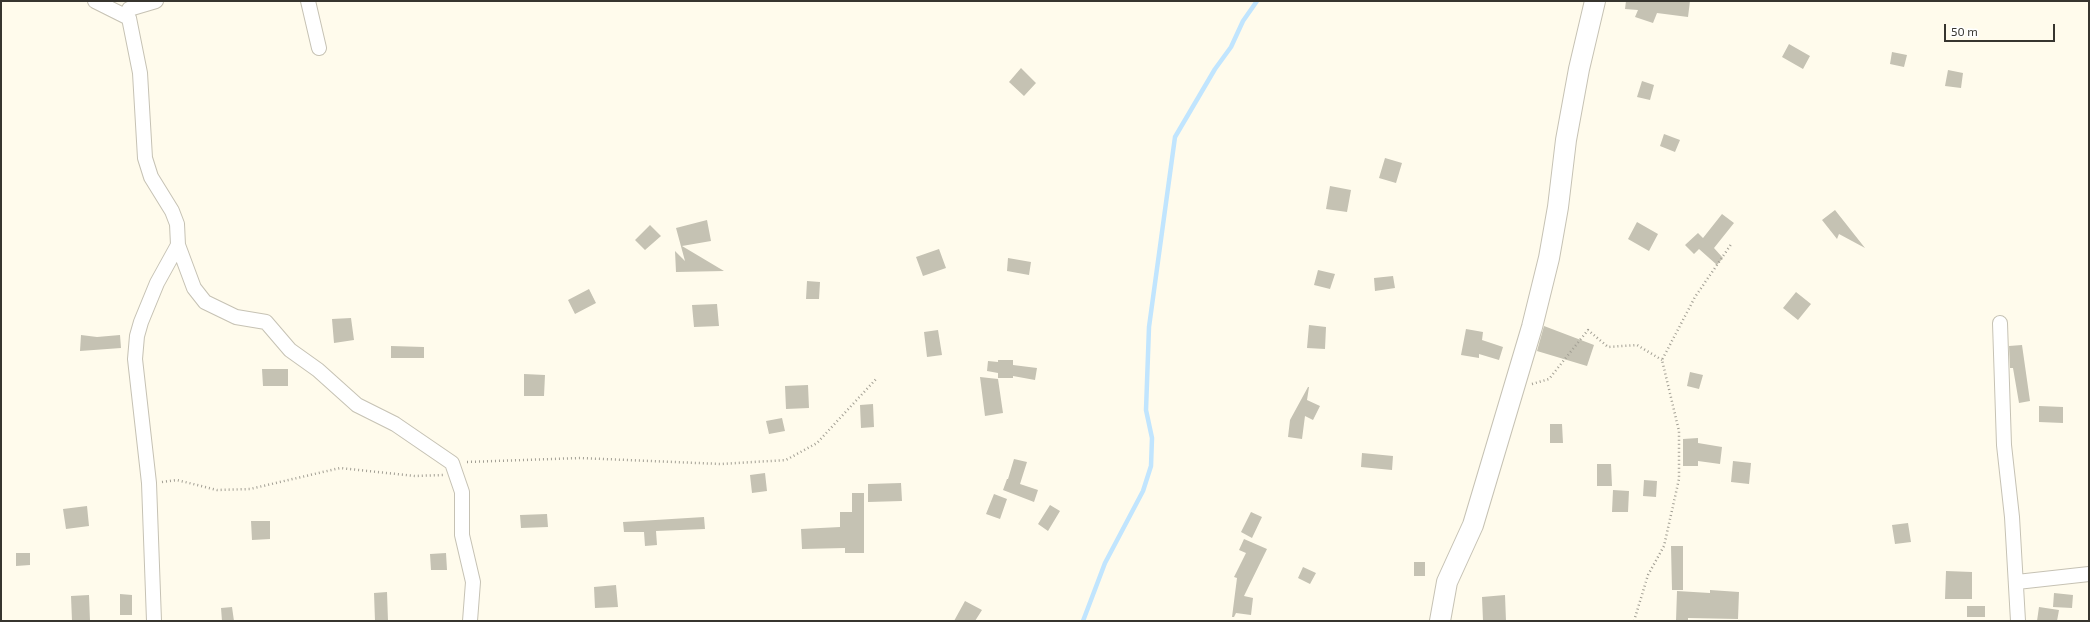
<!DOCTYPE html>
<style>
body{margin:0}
#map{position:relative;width:2090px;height:622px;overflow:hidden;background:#fffbec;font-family:"Exo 2",sans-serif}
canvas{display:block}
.frame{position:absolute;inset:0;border:2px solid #37352f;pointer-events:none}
.scale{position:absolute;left:1944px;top:24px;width:111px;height:18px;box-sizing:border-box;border:2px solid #37352f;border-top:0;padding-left:5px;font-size:12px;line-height:14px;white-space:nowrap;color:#37352f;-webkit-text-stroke:3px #fff;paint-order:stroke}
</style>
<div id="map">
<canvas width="2090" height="622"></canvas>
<div class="frame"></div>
<div class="scale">50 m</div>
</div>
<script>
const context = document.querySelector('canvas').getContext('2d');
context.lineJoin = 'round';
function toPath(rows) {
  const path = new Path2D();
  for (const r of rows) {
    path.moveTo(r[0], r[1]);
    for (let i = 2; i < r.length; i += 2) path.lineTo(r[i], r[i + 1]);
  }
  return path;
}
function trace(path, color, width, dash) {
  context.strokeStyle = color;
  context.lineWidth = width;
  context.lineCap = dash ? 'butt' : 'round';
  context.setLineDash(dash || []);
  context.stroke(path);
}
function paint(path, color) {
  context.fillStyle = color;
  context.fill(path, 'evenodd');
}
const stream = toPath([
 [1083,621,1105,563,1143,491,1151,466,1152,438,1146,410,1149,327,1175,137,1215,69,1231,47,1243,21,1257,1]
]);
const building = toPath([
 [1626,1,1690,1,1688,17,1657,13,1653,23,1635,17,1638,10,1625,9],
 [1789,44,1810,56,1803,69,1782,57],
 [1892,52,1907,55,1904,67,1890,64],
 [1021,68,1036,83,1024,96,1009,82],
 [1948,70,1963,73,1961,88,1945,86],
 [1642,81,1654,85,1650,100,1637,97],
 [1664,134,1680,140,1675,152,1660,146],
 [1385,158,1402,163,1396,183,1379,178],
 [1330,186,1351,190,1347,212,1326,209],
 [1835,210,1865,248,1839,234,1837,239,1822,220],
 [1722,214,1734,223,1714,248,1723,258,1717,265,1699,249,1694,254,1685,245,1698,233,1703,238],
 [707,220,711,241,682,246,724,271,676,272,675,251,685,261,676,228],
 [1637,222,1658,234,1649,251,1628,239],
 [650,225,661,236,645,250,635,240],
 [939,249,946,268,923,276,916,257],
 [1008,258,1031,262,1029,275,1007,271],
 [1318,270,1335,274,1330,289,1314,285],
 [1393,276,1395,288,1375,291,1374,278],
 [807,281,820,282,819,299,806,299],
 [589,289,596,303,575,314,568,300],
 [1796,292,1811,304,1798,320,1783,308],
 [717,304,719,326,694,327,692,305],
 [351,318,354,340,334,343,332,319],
 [1309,325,1326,327,1325,349,1307,348],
 [1544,326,1594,345,1587,366,1537,351],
 [1466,329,1483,332,1482,340,1503,347,1499,360,1479,354,1479,358,1461,355],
 [938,330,942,355,927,357,924,332],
 [81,335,97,337,120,335,121,348,80,351],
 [2022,345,2030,401,2019,403,2013,368,2010,368,2009,346],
 [391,346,424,347,424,358,391,358],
 [998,360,1013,360,1013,365,1037,368,1035,380,1013,376,1013,378,998,378,998,373,987,371,988,361,998,362],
 [262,369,288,369,288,386,263,386],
 [1690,372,1703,375,1699,389,1687,386],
 [524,374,545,375,544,396,524,396],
 [980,377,998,379,1003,413,985,416],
 [808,385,809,408,786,409,785,386],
 [1308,387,1309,387,1307,400,1320,406,1313,420,1305,416,1302,439,1288,437,1290,420],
 [873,404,874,427,861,428,860,405],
 [2039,406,2063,407,2063,423,2039,422],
 [782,418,785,431,769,434,766,421],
 [1550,424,1562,424,1563,443,1550,443],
 [1698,438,1698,443,1722,447,1720,464,1698,461,1698,466,1683,466,1683,439],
 [1362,453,1393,456,1392,470,1361,467],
 [1014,459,1027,462,1020,484,1038,490,1034,502,1003,490,1007,479,1008,479],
 [1733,461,1751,463,1749,484,1731,482],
 [1597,464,1611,464,1612,486,1597,486],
 [765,473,767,491,752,493,750,475],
 [1644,480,1657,481,1656,497,1643,496],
 [901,483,902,501,868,502,868,484],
 [1613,490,1629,491,1628,512,1612,512],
 [852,493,864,493,864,553,845,553,845,548,802,549,801,529,840,527,840,512,852,512],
 [994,494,1007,499,1000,519,986,514],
 [1050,505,1060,511,1048,531,1038,524],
 [87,506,89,526,66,529,63,509],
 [1251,512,1262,517,1252,538,1241,532],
 [547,514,548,527,521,528,520,515],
 [704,517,705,529,656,531,657,545,645,546,644,532,624,532,623,522],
 [251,521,270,521,270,539,252,540],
 [1908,523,1911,542,1895,544,1892,525],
 [1244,539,1267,549,1244,596,1253,598,1251,615,1236,613,1234,617,1232,617,1237,578,1234,577,1246,553,1239,550],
 [1671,546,1683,546,1683,590,1672,590],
 [16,553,30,553,30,565,16,566],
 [446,553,447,570,431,570,430,554],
 [1414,562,1425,562,1425,576,1414,576],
 [1303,567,1316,573,1310,584,1298,578],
 [1946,571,1972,572,1972,599,1945,599],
 [616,585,618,607,595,608,594,587],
 [1710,590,1739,592,1738,619,1688,618,1688,621,1676,621,1677,591,1710,593],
 [387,592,388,621,375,621,374,593],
 [2054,593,2073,595,2072,608,2053,607],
 [120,594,132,595,132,615,120,615],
 [89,595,90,621,72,621,71,596],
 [1505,595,1506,621,1483,621,1482,597],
 [965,601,982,610,975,621,954,621],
 [1967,606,1985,606,1985,617,1967,617],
 [232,607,234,621,222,621,221,608],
 [2039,607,2059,610,2057,621,2037,621]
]);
const path = toPath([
 [1532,384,1549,379,1588,330,1608,347,1637,345,1662,360],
 [467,462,580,458,721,464,786,460,817,443,877,378],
 [162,482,177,480,217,490,250,489,340,468,415,476,443,475],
 [1634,621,1648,575,1664,546,1679,479,1679,431,1662,360,1695,297,1732,243]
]);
const street = toPath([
 [95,1,129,18,140,73,145,158,151,177,172,211,177,224,178,245,157,283,141,322,137,336,135,359,149,483,154,621],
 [308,1,319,48],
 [129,9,156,1],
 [178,245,194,288,205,302,236,317,266,322,290,350,318,370,357,405,395,424,452,463,462,492,462,535,473,582,470,621],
 [2000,323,2004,445,2012,517,2018,621],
 [2017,582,2089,574]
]);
const secondary = toPath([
 [1440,621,1447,582,1473,525,1532,327,1549,258,1558,207,1566,140,1579,69,1595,1]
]);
trace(stream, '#c1e5fe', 4.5);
paint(building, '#c5c2b3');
trace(street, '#c6c2b4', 16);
trace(secondary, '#c6c2b4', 22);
trace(path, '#a29f94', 2.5, [1, 3]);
trace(street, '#fff', 14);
trace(secondary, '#fff', 20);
</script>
